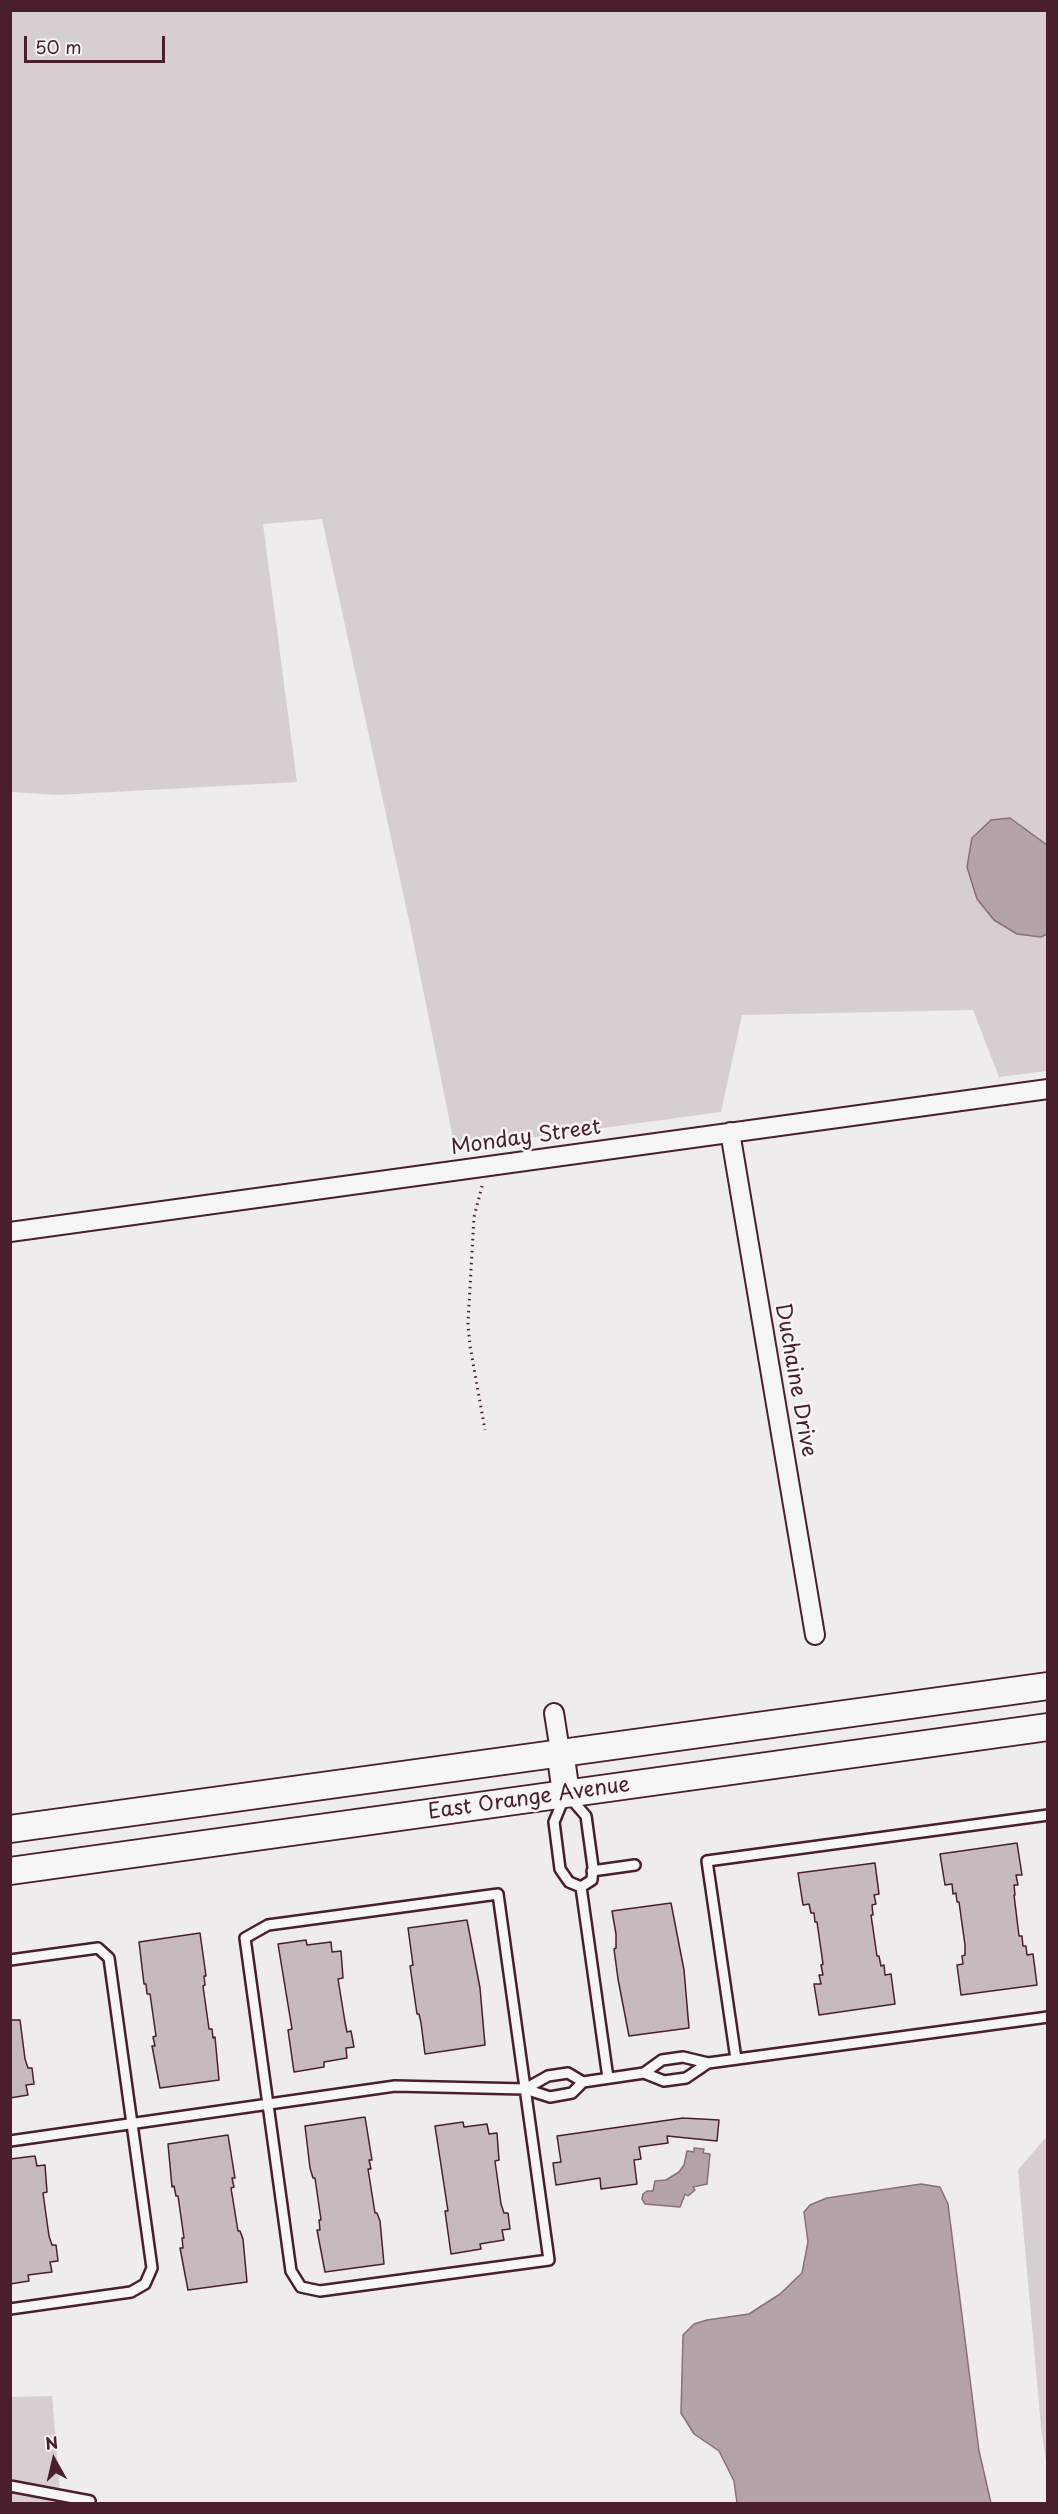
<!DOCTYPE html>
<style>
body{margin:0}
#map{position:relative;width:1058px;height:2514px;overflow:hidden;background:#efedea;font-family:"Playpen Sans",sans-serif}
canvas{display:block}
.frame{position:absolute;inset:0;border:12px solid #4a1f2b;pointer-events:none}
.north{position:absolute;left:24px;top:2430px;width:60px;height:60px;-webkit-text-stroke:4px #f6f6f2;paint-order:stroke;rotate:352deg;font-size:16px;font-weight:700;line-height:24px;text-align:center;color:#4a1f2b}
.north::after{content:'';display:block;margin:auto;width:21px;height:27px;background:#4a1f2b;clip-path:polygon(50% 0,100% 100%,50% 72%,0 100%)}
.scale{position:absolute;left:24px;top:36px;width:141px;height:27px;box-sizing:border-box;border:3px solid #4a1f2b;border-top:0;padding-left:8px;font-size:18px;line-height:21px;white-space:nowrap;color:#4a1f2b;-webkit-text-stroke:4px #f6f6f2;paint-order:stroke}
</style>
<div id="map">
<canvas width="1058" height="2514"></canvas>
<div class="frame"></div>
<div class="north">N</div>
<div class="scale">50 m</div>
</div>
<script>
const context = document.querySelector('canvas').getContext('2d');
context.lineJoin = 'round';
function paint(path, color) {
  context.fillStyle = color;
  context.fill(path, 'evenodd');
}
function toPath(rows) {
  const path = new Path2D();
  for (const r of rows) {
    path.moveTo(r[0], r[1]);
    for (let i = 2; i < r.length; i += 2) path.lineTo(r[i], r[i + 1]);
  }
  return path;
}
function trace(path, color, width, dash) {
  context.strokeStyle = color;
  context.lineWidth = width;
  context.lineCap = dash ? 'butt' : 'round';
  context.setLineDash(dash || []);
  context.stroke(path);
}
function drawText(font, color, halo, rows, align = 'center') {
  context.font = font + ' "Playpen Sans",sans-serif';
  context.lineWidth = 5;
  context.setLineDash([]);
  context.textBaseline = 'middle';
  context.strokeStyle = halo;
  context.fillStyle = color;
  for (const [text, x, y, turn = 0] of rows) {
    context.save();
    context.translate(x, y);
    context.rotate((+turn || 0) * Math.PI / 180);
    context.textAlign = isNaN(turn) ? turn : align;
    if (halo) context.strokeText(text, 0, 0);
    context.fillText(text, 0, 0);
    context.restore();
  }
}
const green = toPath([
 [10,11,1047,11,1047,1071,999,1077,973,1010,742,1015,721,1112,455,1148,411,930,322,519,263,524,297,782,57,795,11,792],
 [1047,2136,1047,2469,1041,2427,1018,2170],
 [52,2396,61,2503,11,2503,10,2397]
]);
const water = toPath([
 [1010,818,1047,845,1047,934,1041,937,1017,934,994,920,977,899,967,867,972,838,991,820,1010,818],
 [694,2148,704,2149,703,2153,710,2154,707,2184,693,2187,695,2190,688,2196,685,2194,680,2207,645,2204,642,2199,643,2194,647,2191,653,2191,655,2181,666,2180,679,2172,684,2165,687,2151,694,2152,694,2148],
 [921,2184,940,2187,948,2204,979,2451,991,2503,737,2503,734,2481,719,2451,694,2434,681,2413,683,2335,694,2324,707,2320,749,2314,780,2294,802,2273,808,2242,804,2212,810,2205,827,2198,921,2184]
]);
const building = toPath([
 [1017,1843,1022,1875,1016,1875,1018,1885,1014,1885,1015,1895,1014,1895,1019,1936,1022,1936,1023,1946,1026,1946,1027,1955,1033,1954,1037,1985,961,1995,957,1965,963,1964,962,1956,965,1955,965,1945,959,1902,957,1902,956,1893,953,1894,952,1884,945,1885,940,1854,1017,1843],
 [875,1863,879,1894,874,1895,876,1904,872,1905,873,1915,871,1915,877,1956,879,1956,881,1966,884,1965,885,1975,891,1974,895,2004,819,2015,814,1984,821,1984,819,1975,823,1975,821,1965,823,1964,817,1922,815,1922,814,1913,811,1913,809,1904,803,1905,798,1873,875,1863],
 [671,1903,684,1970,689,2028,629,2036,618,1979,614,1949,616,1948,616,1934,612,1911,671,1903],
 [467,1920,480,1988,485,2045,425,2054,421,2023,419,2014,417,2014,410,1966,413,1965,408,1928,467,1920],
 [200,1933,206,1976,204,1976,205,1985,203,1986,209,2029,212,2029,213,2038,215,2037,219,2080,160,2088,152,2046,155,2046,153,2037,156,2036,150,1994,147,1994,146,1984,144,1984,139,1942,200,1933],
 [306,1940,307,1945,331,1942,332,1952,341,1951,343,1978,338,1979,345,2022,347,2032,351,2031,354,2047,346,2048,347,2058,324,2062,324,2067,294,2072,288,2030,292,2029,278,1944,306,1940],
 [10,2020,20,2020,25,2059,28,2068,32,2068,34,2084,26,2085,28,2095,10,2098,10,2020],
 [365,2117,372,2160,369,2160,371,2169,368,2169,375,2213,377,2213,380,2221,384,2264,325,2272,317,2230,320,2230,319,2220,321,2220,315,2178,313,2178,310,2168,305,2126,365,2117],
 [683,2118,719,2120,717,2141,667,2136,668,2143,639,2147,641,2159,634,2160,637,2184,601,2189,600,2178,556,2185,553,2163,561,2162,557,2136,683,2118],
 [463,2122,464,2127,487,2124,489,2134,497,2133,499,2160,495,2161,501,2204,504,2213,508,2213,510,2229,502,2230,504,2240,480,2244,481,2249,451,2254,445,2211,448,2211,435,2126,463,2122],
 [228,2135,235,2178,232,2178,234,2187,231,2188,238,2231,240,2231,243,2239,247,2282,188,2290,180,2248,183,2248,182,2238,184,2238,178,2196,176,2196,174,2186,172,2187,168,2144,228,2135],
 [35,2156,37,2166,45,2165,47,2192,43,2193,49,2236,52,2245,56,2245,58,2261,50,2262,52,2272,28,2275,29,2281,10,2284,10,2159,35,2156]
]);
const path = toPath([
 [482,1186,474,1217,468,1323,470,1346,485,1430]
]);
const lane = toPath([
 [566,1793,586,1816,593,1867,592,1880,581,1887,569,1882,560,1869,554,1822,566,1793],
 [592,1871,635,1865],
 [581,1887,608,2078],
 [498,1894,549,2260,320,2291,301,2287,291,2271,245,1938,268,1925,498,1894],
 [10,1960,98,1948,109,1958,152,2268,145,2284,131,2292,10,2309],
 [736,2059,707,1861,1048,1815],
 [644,2073,664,2081,686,2078,708,2063],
 [525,2089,548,2076,568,2073,583,2082,644,2073,662,2060,683,2057,708,2063,1048,2017],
 [10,2141,395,2086,525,2089,550,2097,572,2093,583,2082],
 [10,2486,90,2501]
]);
const street = toPath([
 [730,1132,815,1635],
 [10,1232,1048,1089],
 [554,1713,560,1751]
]);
const secondary = toPath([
 [560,1751,566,1793],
 [10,1829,1048,1686],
 [10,1871,1048,1727]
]);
const streetNames = [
 ["Monday Street",526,1138,-8],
 ["Duchaine Drive",795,1380,80],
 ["East Orange Avenue",529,1799,-8]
];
paint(green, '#d7cfce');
paint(water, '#b4a4a5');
trace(water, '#8a6f74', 1.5);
paint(building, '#c6babb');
trace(building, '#4a1f2b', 1.5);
trace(lane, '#4a1f2b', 14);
trace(street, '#4a1f2b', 22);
trace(secondary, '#4a1f2b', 30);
trace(path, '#4a1f2b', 3, [1.5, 4.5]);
trace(lane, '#f6f6f2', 9);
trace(street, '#f6f6f2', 18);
trace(secondary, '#f6f6f2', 26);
drawText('21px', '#4a1f2b', '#f6f6f2', streetNames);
</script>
